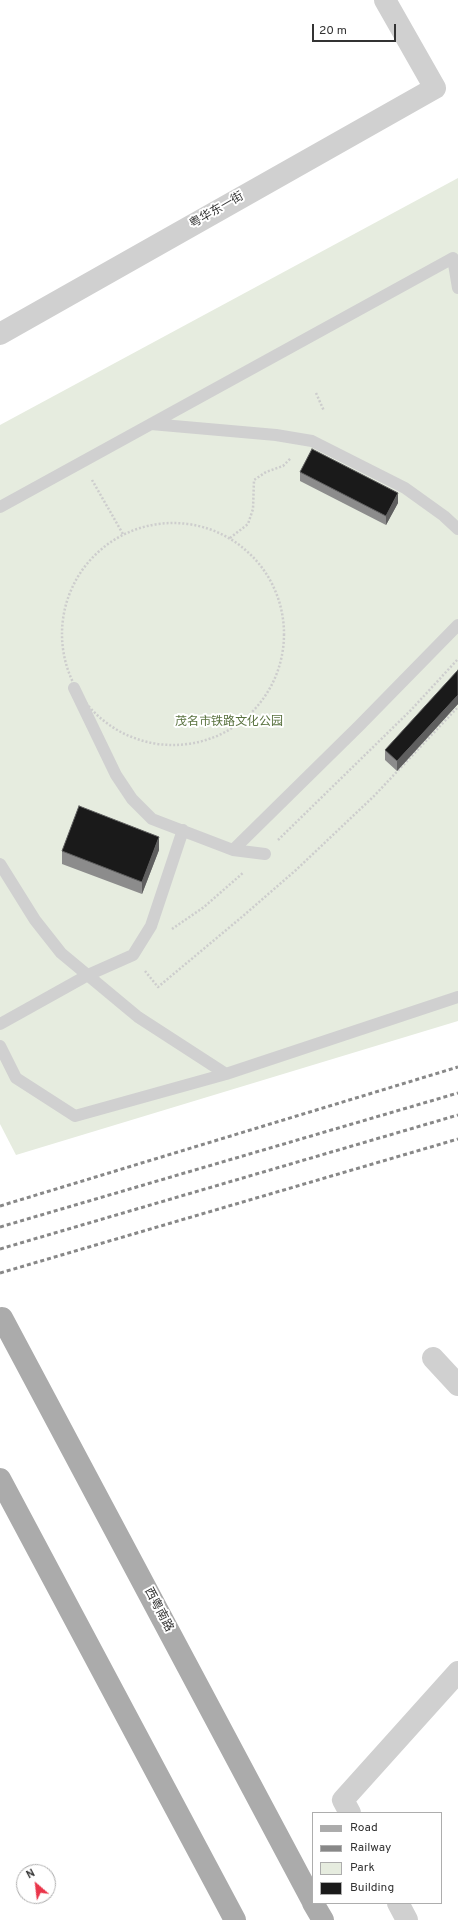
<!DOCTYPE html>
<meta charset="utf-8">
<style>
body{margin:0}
#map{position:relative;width:458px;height:1920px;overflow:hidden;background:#fff;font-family:Overpass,sans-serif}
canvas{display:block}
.legend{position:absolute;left:312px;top:1812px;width:130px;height:92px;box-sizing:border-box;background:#fff;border:1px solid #adadad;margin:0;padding:5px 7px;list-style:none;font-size:12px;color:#333}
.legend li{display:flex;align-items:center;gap:8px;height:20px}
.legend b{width:20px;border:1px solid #adadad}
.north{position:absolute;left:16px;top:1864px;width:40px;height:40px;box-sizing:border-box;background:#fff;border:1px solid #adadad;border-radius:50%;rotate:332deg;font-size:11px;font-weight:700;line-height:16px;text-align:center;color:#333}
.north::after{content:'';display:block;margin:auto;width:14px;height:18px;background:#ea354a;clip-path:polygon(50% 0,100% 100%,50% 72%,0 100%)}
.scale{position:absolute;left:312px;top:24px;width:84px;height:18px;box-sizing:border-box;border:2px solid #333;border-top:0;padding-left:5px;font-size:12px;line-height:14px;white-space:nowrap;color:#333;-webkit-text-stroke:3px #fff;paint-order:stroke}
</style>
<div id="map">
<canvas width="458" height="1920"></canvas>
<ul class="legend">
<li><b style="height:5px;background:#ababab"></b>Road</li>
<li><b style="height:5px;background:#888"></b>Railway</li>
<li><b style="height:11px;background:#e6ecdf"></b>Park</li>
<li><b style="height:11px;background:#1a1a1a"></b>Building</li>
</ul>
<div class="north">N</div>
<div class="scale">20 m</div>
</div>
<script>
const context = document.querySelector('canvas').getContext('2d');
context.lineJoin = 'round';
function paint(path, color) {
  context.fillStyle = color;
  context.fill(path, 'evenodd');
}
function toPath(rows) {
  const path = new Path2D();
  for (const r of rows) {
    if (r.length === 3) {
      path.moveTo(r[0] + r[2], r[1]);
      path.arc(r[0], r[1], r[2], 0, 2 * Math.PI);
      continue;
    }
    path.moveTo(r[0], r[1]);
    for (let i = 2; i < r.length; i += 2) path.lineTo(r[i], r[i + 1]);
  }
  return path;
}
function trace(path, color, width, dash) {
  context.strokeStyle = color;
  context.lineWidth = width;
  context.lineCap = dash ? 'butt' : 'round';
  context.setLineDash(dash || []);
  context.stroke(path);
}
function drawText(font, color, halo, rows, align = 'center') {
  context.font = font + ' Overpass,"Noto Sans SC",sans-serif';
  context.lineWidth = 4;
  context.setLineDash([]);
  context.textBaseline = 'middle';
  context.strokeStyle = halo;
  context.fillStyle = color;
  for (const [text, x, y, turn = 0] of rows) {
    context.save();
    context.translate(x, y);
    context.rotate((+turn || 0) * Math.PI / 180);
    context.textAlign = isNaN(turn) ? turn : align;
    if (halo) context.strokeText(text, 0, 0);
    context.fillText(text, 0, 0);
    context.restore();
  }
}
const green = toPath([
 [458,178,458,1021,16,1155,0,1124,0,425]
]);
const path = toPath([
 [316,393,324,411],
 [92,480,123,534],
 [173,634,111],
 [230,538,248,524,253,509,254,480,266,472,283,466,291,458],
 [278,840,411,710,458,659],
 [172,929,204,907,244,872],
 [145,971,158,987,243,916,296,870,374,796,458,707]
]);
const lane = toPath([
 [151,424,276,435,312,441,405,488,444,516,458,529],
 [0,507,453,258,458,288],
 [74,688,116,775,132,799,152,819,233,850,265,854],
 [233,850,359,726,458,625],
 [0,864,35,920,61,953,138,1017,226,1074],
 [0,1024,88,975,133,955,151,926,183,830],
 [0,1046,16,1078,75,1116,226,1074,458,997]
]);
const street = toPath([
 [0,334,435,88,385,0],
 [433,1358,458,1385],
 [350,1813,343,1800,458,1672],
 [398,1903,407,1920]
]);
const primary = toPath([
 [2,1318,313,1902],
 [0,1479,235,1920],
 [313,1903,323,1920]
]);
const rail = toPath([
 [0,1206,458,1067],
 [0,1227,458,1093],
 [0,1249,458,1115],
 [0,1273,458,1139]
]);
const wall = toPath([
 [300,472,398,503,386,525,300,481],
 [458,670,458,704,397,771,385,760,385,750],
 [159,850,142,894,62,864,62,851]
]);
const shadedWall = toPath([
 [398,493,398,503,386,525,386,516],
 [458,695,458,704,397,771,397,761],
 [159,837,159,850,142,894,142,882]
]);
const building = toPath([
 [312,449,398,493,386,516,300,472,312,449],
 [458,670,458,695,397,761,385,750,458,670],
 [79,806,159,837,142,882,62,851,79,806]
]);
const streetNames = [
 ["粤华东一街",217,211,-30],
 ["西粤南路",158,1610,62]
];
const parkNames = [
 ["茂名市铁路文化公园",229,723]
];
paint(green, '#e6ecdf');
trace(path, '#cdcdcd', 2.5, [2, 2]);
trace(lane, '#d0d0d0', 12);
trace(street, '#d0d0d0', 22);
trace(primary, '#ababab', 22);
trace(rail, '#888', 3, [4, 3]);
paint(wall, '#8c8c8c');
paint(shadedWall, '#5f5f5f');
paint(building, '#1a1a1a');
trace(building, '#5f5f5f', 1);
drawText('12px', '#333', '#fff', streetNames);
drawText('12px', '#58713e', '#fff', parkNames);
</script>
